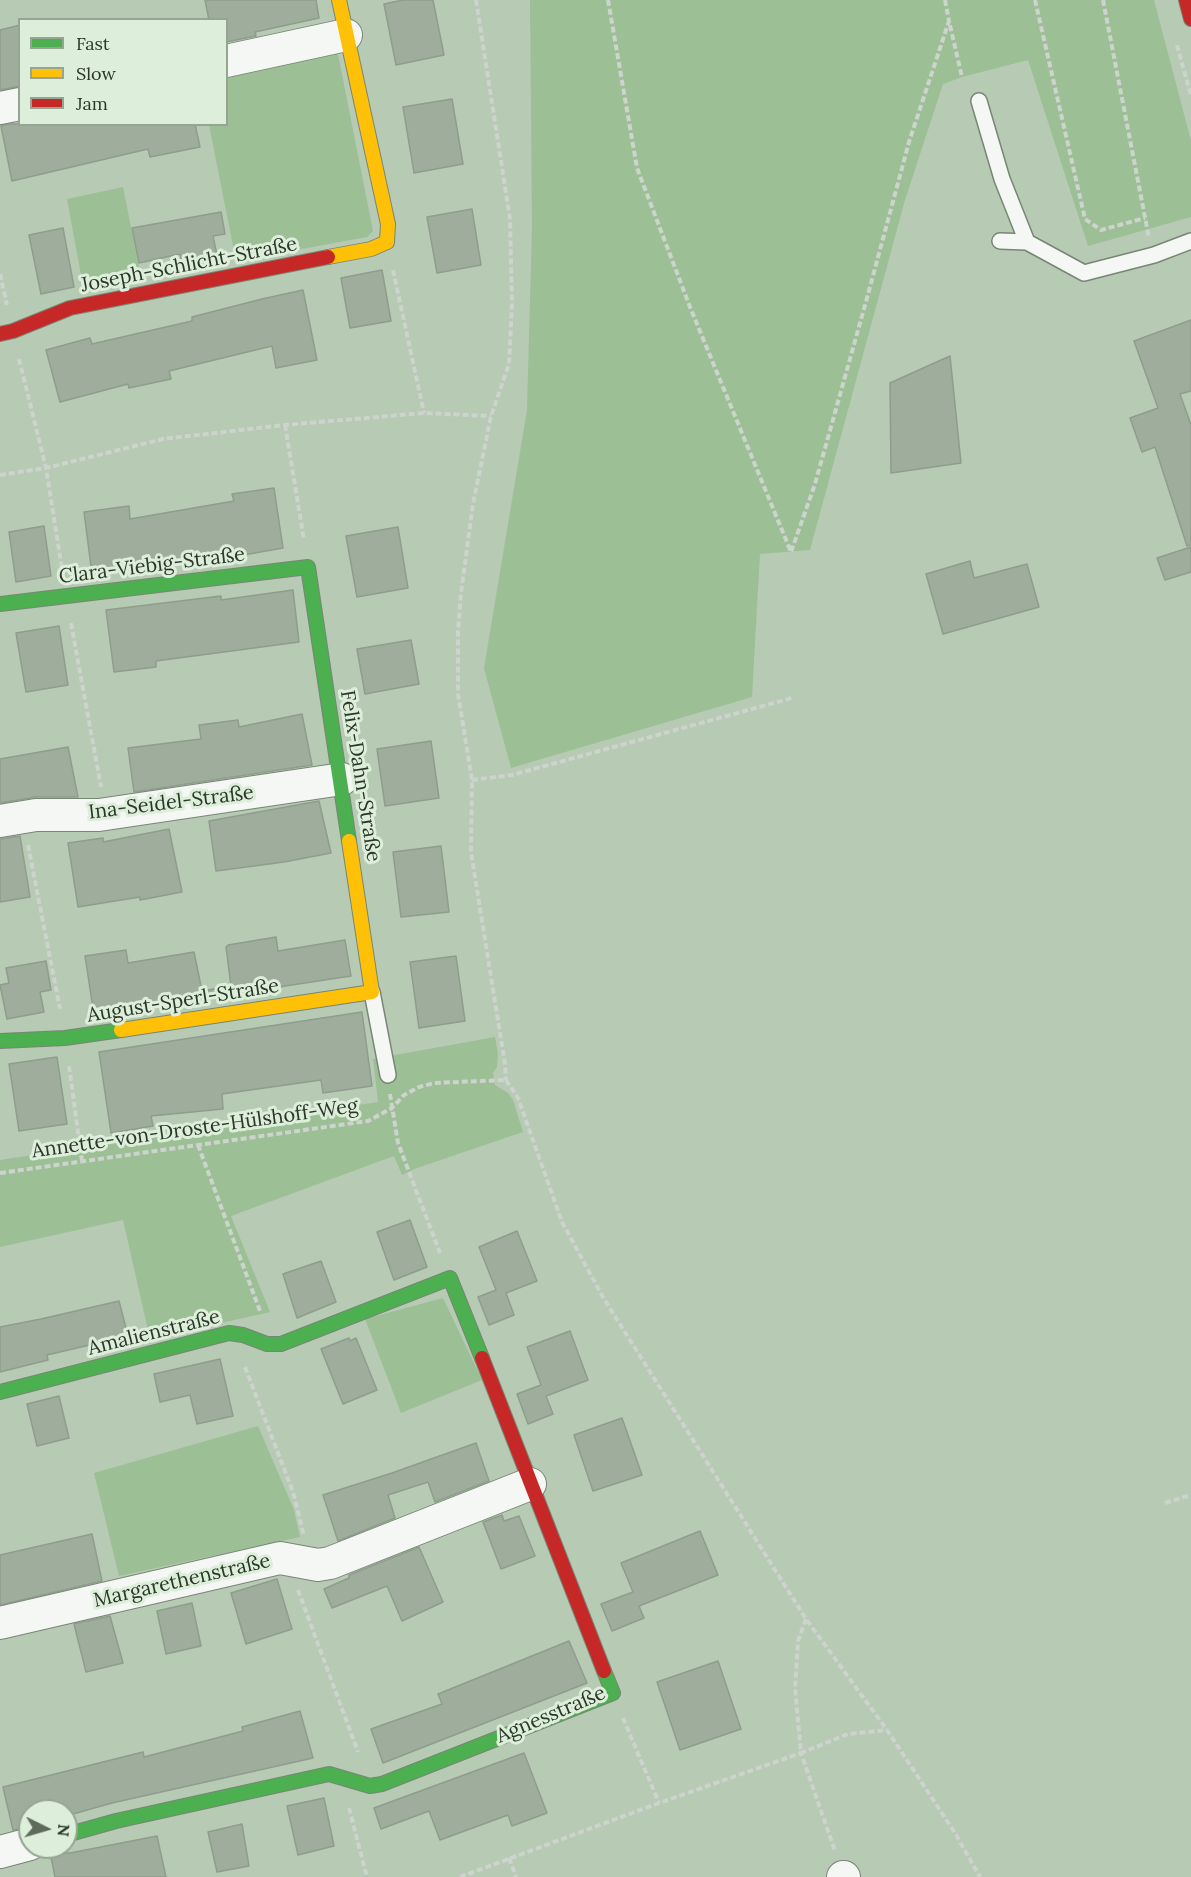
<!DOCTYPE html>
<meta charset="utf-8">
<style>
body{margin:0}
#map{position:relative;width:1191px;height:1877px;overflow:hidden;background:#b7cab4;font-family:Lora,serif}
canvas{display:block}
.legend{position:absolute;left:18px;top:18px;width:210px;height:108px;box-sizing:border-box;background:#ddeeda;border:2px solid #96a593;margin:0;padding:8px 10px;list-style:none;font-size:18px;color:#2b3829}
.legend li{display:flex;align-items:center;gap:12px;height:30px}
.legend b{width:30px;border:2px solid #96a593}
.north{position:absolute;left:18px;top:1799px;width:60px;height:60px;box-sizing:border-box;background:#ddeeda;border:2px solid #96a593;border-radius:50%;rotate:95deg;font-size:16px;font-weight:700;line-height:24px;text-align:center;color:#2b3829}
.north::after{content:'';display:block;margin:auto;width:21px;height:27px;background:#5c6b5a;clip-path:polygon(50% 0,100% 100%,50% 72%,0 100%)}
</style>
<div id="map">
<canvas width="1191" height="1877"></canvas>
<ul class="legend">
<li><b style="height:8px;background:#4caf50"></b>Fast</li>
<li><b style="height:8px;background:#ffc107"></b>Slow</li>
<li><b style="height:8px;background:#c62828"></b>Jam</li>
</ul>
<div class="north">N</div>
</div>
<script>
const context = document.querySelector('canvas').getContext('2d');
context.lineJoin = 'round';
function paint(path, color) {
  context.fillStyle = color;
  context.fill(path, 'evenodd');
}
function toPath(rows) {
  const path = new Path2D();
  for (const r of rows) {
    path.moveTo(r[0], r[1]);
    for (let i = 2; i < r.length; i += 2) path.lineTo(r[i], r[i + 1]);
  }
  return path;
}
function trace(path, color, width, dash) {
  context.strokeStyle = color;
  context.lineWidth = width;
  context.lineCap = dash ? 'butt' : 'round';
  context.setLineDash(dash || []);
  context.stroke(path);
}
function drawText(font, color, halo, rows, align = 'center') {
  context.font = font + ' Lora,serif';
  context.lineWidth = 6;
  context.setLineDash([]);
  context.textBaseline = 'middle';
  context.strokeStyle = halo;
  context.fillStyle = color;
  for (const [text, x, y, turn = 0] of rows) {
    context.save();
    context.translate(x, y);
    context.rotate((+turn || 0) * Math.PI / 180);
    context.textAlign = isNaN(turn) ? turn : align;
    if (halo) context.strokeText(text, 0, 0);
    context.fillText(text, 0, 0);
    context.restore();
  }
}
const green = toPath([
 [530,0,1154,0,1191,141,1191,217,1088,246,1028,60,962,77,943,84,905,200,810,550,760,554,752,697,511,768,484,668,527,410,532,226],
 [328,50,338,54,373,231,367,237,236,261,209,125,226,124,227,74],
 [123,187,142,282,84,291,67,199],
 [495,1037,498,1054,497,1067,493,1073,495,1085,508,1093,513,1100,523,1132,417,1168,402,1175,394,1156,231,1216,270,1312,150,1339,123,1220,0,1247,0,1160,378,1102,373,1059],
 [443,1298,482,1380,401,1413,365,1319],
 [258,1426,294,1510,300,1537,119,1576,94,1473]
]);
const building = toPath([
 [205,0,316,0,319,18,255,32,256,36,226,42,226,20,209,20,205,0],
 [403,0,433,0,444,55,396,65,384,4,403,0],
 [20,25,20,86,0,90,0,30,20,25],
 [452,99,463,164,414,173,403,107,452,99],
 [9,124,195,124,200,147,150,157,148,149,12,181,1,126,9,124],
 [472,209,481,265,437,273,427,217,472,209],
 [221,212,225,234,213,236,218,260,183,266,180,254,139,263,132,228,221,212],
 [63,228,74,287,41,294,29,235,63,228],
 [382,270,391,321,350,328,341,278,382,270],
 [303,290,317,360,276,368,272,346,169,371,171,379,129,388,128,384,60,402,46,350,90,338,92,344,192,321,192,317,262,299,303,290],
 [1191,320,1191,391,1180,394,1191,425,1191,545,1187,546,1155,447,1142,452,1130,418,1158,408,1134,341,1191,320],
 [950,356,961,463,891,473,890,383,950,356],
 [274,488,283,548,221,559,92,574,84,512,129,506,130,519,234,501,232,494,274,488],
 [44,526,51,576,16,582,9,532,44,526],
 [398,527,408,588,357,597,346,536,398,527],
 [1191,547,1191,572,1165,580,1157,558,1191,547],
 [970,561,974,578,1027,564,1039,607,943,634,926,574,970,561],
 [293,590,299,642,156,661,156,667,114,672,106,610,221,596,221,600,293,590],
 [59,626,68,685,26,692,16,633,59,626],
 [411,640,419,684,365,694,357,649,411,640],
 [302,714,312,765,134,792,128,748,201,739,199,725,238,720,239,727,302,714],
 [431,741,439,798,385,806,377,749,431,741],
 [68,747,78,797,36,797,0,803,0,759,68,747],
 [319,801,331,853,284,862,216,871,209,821,319,801],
 [169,829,182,892,140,900,140,897,78,907,68,843,103,838,103,842,169,829],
 [20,836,30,897,0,902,0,839,20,836],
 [441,846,449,912,401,917,393,852,441,846],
 [276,937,278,951,345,940,351,976,94,1015,85,956,126,950,128,963,194,952,202,991,231,986,226,947,228,945,276,937],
 [456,956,465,1021,419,1028,410,962,456,956],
 [46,961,51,990,40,992,44,1012,7,1019,0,985,9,983,6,968,46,961],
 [362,1012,372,1086,323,1093,321,1080,222,1094,223,1109,151,1116,153,1126,111,1133,99,1052,362,1012],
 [57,1057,67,1124,19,1131,9,1064,57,1057],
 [410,1220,427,1267,394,1280,377,1232,410,1220],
 [517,1231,537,1281,506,1293,514,1315,489,1325,478,1297,496,1290,479,1247,517,1231],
 [321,1261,336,1302,297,1318,283,1274,321,1261],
 [119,1301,128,1336,47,1355,48,1360,0,1372,0,1327,41,1319,119,1301],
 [570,1331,588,1380,546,1396,553,1414,528,1424,517,1394,541,1385,527,1347,570,1331],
 [349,1338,350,1341,356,1338,377,1390,343,1404,321,1349,349,1338],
 [220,1359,233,1416,197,1424,190,1395,160,1402,154,1374,220,1359],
 [59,1396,69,1438,37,1446,27,1404,59,1396],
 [622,1418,642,1475,593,1491,574,1435,622,1418],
 [476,1443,489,1481,435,1502,428,1482,388,1495,395,1518,338,1541,323,1495,392,1473,476,1443],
 [502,1515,504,1521,519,1516,535,1556,501,1569,483,1522,502,1515],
 [700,1531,718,1575,639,1606,644,1618,612,1631,601,1604,633,1592,621,1563,700,1531],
 [92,1534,102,1581,0,1605,0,1555,92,1534],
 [419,1547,443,1602,402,1621,387,1586,332,1608,324,1589,349,1578,349,1575,419,1547],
 [277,1579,292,1629,246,1644,231,1593,277,1579],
 [192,1603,201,1646,166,1654,157,1611,192,1603],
 [110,1616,123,1663,86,1672,74,1624,110,1616],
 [569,1641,587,1683,383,1763,371,1729,442,1704,438,1694,569,1641],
 [718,1661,741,1729,680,1750,657,1682,718,1661],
 [300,1711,313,1758,112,1803,66,1816,66,1811,30,1811,30,1827,13,1830,3,1787,143,1752,144,1757,243,1731,242,1727,300,1711],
 [524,1753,547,1813,512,1826,508,1815,440,1840,429,1811,381,1829,374,1808,524,1753],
 [324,1798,334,1846,298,1855,287,1806,324,1798],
 [242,1824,249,1866,217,1872,208,1832,242,1824],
 [157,1836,166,1877,55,1877,49,1847,52,1847,61,1853,70,1853,157,1836]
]);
const path = toPath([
 [476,0,510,219,512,304,509,364,491,416,473,504,461,593,458,632,458,694,472,780,471,852,505,1064,506,1080],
 [608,0,637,168,690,307,791,552,815,484,867,298,909,142,949,21,962,77],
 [945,0,949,21],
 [1035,0,1085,219,1101,230,1145,218],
 [1103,0,1149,238],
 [1177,45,1191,96],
 [393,270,424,413],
 [0,274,7,305],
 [19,359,46,468,62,569],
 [285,425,304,540],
 [0,475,46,468,163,439,285,425,424,413,491,416],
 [71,623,101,787],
 [472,780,512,775,792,698],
 [28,845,60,1009],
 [69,1066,82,1161],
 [506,1080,518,1098,562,1222,604,1299,806,1619,887,1730,955,1833,980,1877],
 [390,1094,398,1143,440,1253],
 [198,1145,260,1311],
 [0,1173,368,1121,392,1108,404,1095,419,1087,434,1083,506,1080],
 [245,1367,293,1492,304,1536],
 [1165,1503,1191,1495],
 [298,1590,358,1752],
 [806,1619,798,1641,795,1688,801,1753,848,1734,887,1730],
 [623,1718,659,1803],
 [349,1808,367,1877],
 [509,1858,516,1877],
 [460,1877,659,1803,801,1753,835,1851]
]);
const lane = toPath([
 [979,101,1002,179,1027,242],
 [1000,241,1027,242,1084,273,1154,255,1191,241],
 [372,992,388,1075]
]);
const street = toPath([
 [226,61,346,35],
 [0,108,20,104],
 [0,821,36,815,99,815,342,779],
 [0,1623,280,1558,318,1565,330,1563,530,1484],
 [0,1852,30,1844],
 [843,1877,844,1877]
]);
const fast = toPath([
 [0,604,308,567,349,841],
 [0,1041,65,1038,121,1030],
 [0,1392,229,1333,243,1335,267,1344,281,1344,450,1278,482,1358],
 [66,1835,116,1821,329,1774,370,1786,382,1784,613,1693,604,1671]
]);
const slow = toPath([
 [328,257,371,249,387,242,388,224,339,0],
 [121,1030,372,992,349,841]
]);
const jam = toPath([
 [1186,0,1191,19],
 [0,334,13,331,70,308,328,257],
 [482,1358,604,1671]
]);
const streetNames = [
 ["Joseph-Schlicht-Straße",189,265,-11],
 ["Clara-Viebig-Straße",152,566,-7],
 ["Felix-Dahn-Straße",360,776,81],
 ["Ina-Seidel-Straße",171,803,-7],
 ["August-Sperl-Straße",183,1001,-9],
 ["Annette-von-Droste-Hülshoff-Weg",195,1129,-8],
 ["Amalienstraße",154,1333,-14],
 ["Margarethenstraße",182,1581,-13],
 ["Agnesstraße",551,1715,-23]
];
paint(green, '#9cbf96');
paint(building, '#9fad9d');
trace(building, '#8e9d8c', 1.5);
trace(lane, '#788675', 18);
trace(street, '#788675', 34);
trace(fast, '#788675', 16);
trace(slow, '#788675', 16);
trace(jam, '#788675', 16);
trace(path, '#cdd3cd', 4, [6, 3]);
trace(lane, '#f4f7f4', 15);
trace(street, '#f4f7f4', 32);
trace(fast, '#4caf50', 14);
trace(slow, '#ffc107', 14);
trace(jam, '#c62828', 14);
drawText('20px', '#2b3829', '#ddeeda', streetNames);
</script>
